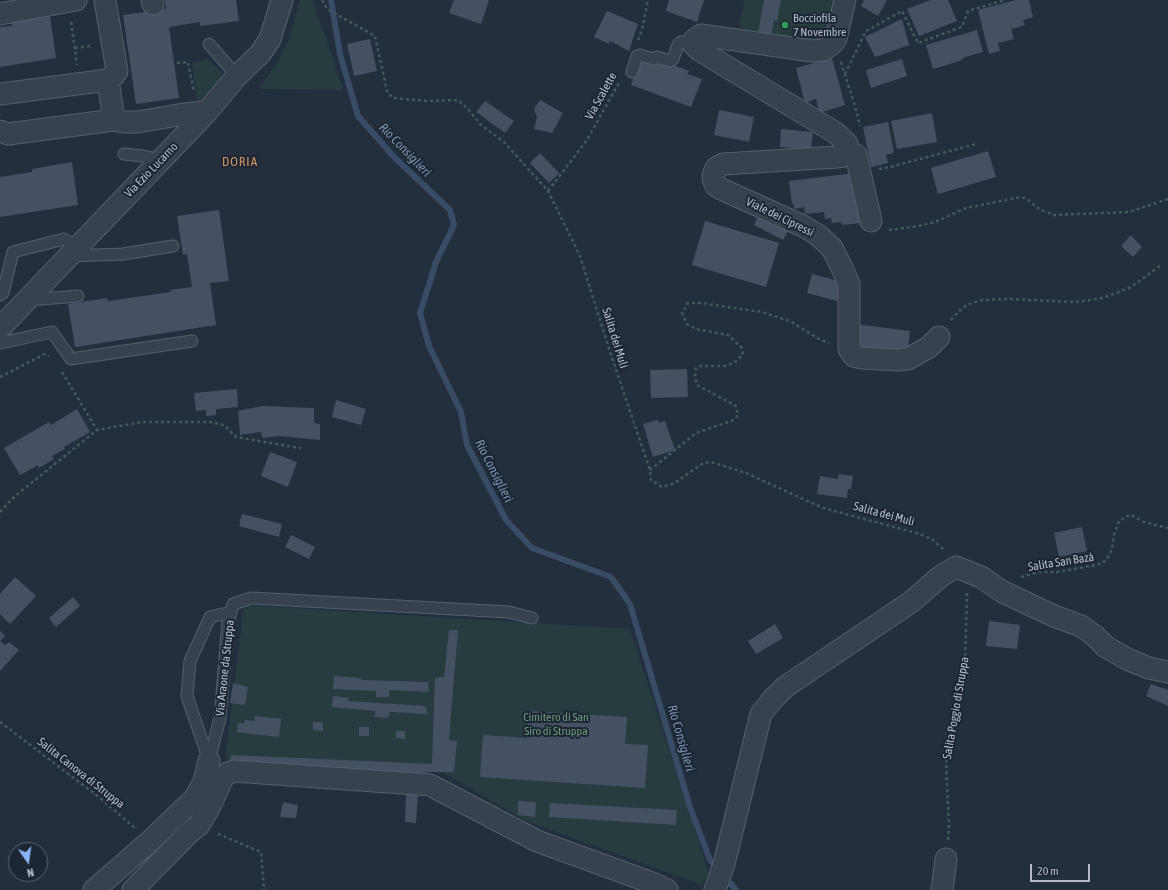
<!DOCTYPE html>
<meta charset="utf-8">
<style>
body{margin:0}
#map{position:relative;width:1168px;height:890px;overflow:hidden;background:#242f3e;font-family:"Asap Condensed",sans-serif}
canvas{display:block}
.north{position:absolute;left:8px;top:842px;width:40px;height:40px;box-sizing:border-box;background:#1d2633;border:1px solid #59626f;border-radius:50%;rotate:167deg;font-size:11px;font-weight:700;line-height:16px;text-align:center;color:#b4bcc9}
.north::after{content:'';display:block;margin:auto;width:14px;height:18px;background:#8ab4f8;clip-path:polygon(50% 0,100% 100%,50% 72%,0 100%)}
.scale{position:absolute;left:1030px;top:864px;width:60px;height:18px;box-sizing:border-box;border:2px solid #b4bcc9;border-top:0;padding-left:5px;font-size:12px;line-height:14px;white-space:nowrap;color:#b4bcc9;-webkit-text-stroke:3px #1d2633;paint-order:stroke}
</style>
<div id="map">
<canvas width="1168" height="890"></canvas>
<div class="north">N</div>
<div class="scale">20 m</div>
</div>
<script>
const context = document.querySelector('canvas').getContext('2d');
context.lineJoin = 'round';
function paint(path, color) {
  context.fillStyle = color;
  context.fill(path, 'evenodd');
}
function toPath(rows) {
  const path = new Path2D();
  for (const r of rows) {
    path.moveTo(r[0], r[1]);
    for (let i = 2; i < r.length; i += 2) path.lineTo(r[i], r[i + 1]);
  }
  return path;
}
function trace(path, color, width, dash) {
  context.strokeStyle = color;
  context.lineWidth = width;
  context.lineCap = dash ? 'butt' : 'round';
  context.setLineDash(dash || []);
  context.stroke(path);
}
function drawText(font, color, halo, rows, align = 'center') {
  context.font = font + ' "Asap Condensed",sans-serif';
  context.lineWidth = 4;
  context.setLineDash([]);
  context.textBaseline = 'middle';
  context.strokeStyle = halo;
  context.fillStyle = color;
  for (const [text, x, y, turn = 0] of rows) {
    context.save();
    context.translate(x, y);
    context.rotate((+turn || 0) * Math.PI / 180);
    context.textAlign = isNaN(turn) ? turn : align;
    if (halo) context.strokeText(text, 0, 0);
    context.fillText(text, 0, 0);
    context.restore();
  }
}
const green = toPath([
 [300,0,312,0,329,46,343,90,259,89,278,62,290,36],
 [744,0,834,0,832,17,827,37,815,45,738,34],
 [208,59,226,77,198,105,192,63],
 [244,605,630,629,709,873,702,885,526,821,444,773,228,765,226,754]
]);
const stream = toPath([
 [331,0,340,54,358,116,394,157,450,210,454,225,436,262,420,313,429,346,461,412,467,445,506,520,532,548,611,577,630,604,690,807,710,860,718,869],
 [724,876,736,890]
]);
const building = toPath([
 [165,0,236,0,239,21,200,26,200,22,169,27,179,98,136,104,123,15,166,9],
 [454,0,489,0,481,24,449,13],
 [669,0,704,0,697,22,666,11],
 [764,0,781,0,777,21,774,20,771,35,758,33],
 [864,0,887,0,878,16,861,6],
 [931,0,948,0,957,21,919,36,907,9],
 [1016,0,1029,0,1033,17,1023,20,1025,25,1011,29,1014,39,998,43,1000,51,989,54,978,10],
 [607,11,638,24,629,51,610,41,609,44,594,37],
 [50,16,56,58,0,67,0,27,12,26,11,22],
 [902,19,909,45,875,57,865,37],
 [977,30,983,52,965,57,960,61,933,69,926,45],
 [370,39,377,71,354,76,347,44],
 [641,57,657,59,689,71,687,74,702,79,691,107,631,85],
 [832,58,845,105,819,113,816,99,805,103,796,68],
 [902,59,907,76,871,88,866,70],
 [540,100,563,113,552,133,534,129,537,117,534,109],
 [485,101,514,121,505,133,476,112],
 [719,110,754,117,749,142,714,135],
 [932,113,937,142,897,149,891,121],
 [888,122,894,153,886,155,888,163,871,167,863,127],
 [781,129,813,132,811,149,780,147],
 [988,151,996,177,938,194,931,168],
 [540,153,559,173,549,183,530,163],
 [72,162,78,205,0,217,0,177,32,172,32,169],
 [855,173,861,223,842,225,841,222,832,223,831,218,825,219,824,212,805,214,804,207,794,209,794,204,792,204,789,181],
 [219,210,229,281,210,283,216,325,75,347,68,304,107,298,108,301,171,292,170,290,192,287,187,254,183,255,177,216],
 [759,214,789,229,783,240,754,225],
 [705,221,779,243,766,287,692,265],
 [1131,235,1142,247,1133,257,1121,246],
 [812,274,846,283,841,302,807,293],
 [855,324,910,331,908,347,905,347,904,353,862,347,858,343],
 [687,369,688,397,651,398,650,370],
 [237,389,238,407,216,409,216,415,206,416,206,410,196,411,194,393],
 [336,400,366,409,361,425,332,417],
 [262,406,314,408,314,423,320,424,320,440,279,436,263,438,261,432,240,435,238,411],
 [77,409,90,432,64,447,65,449,52,456,54,459,39,468,38,465,20,475,4,448,49,422,51,425],
 [658,420,659,423,665,421,675,450,653,457,643,424],
 [270,452,297,462,288,487,261,476],
 [839,474,853,476,851,489,848,489,847,498,817,494,820,476,838,479],
 [242,514,282,524,279,537,239,526],
 [1082,527,1087,551,1059,557,1054,533],
 [291,535,315,547,309,559,285,547],
 [15,577,36,596,10,624,0,614,0,594],
 [73,597,80,606,56,627,49,618],
 [989,621,1020,625,1017,649,986,646],
 [775,624,783,638,756,654,748,641],
 [449,630,458,630,449,740,457,741,454,772,430,772,410,774,230,763,231,755,432,764,435,678,444,677],
 [0,631,5,636,0,641,5,645,9,642,19,650,0,671],
 [334,676,361,678,361,680,428,682,429,692,389,690,389,697,376,697,376,691,333,689],
 [233,683,248,687,245,705,230,703],
 [1151,684,1168,690,1168,706,1146,696],
 [333,696,349,698,348,701,425,706,428,714,390,712,388,718,374,717,376,711,332,707],
 [529,711,627,717,625,744,648,745,645,788,480,777,483,735,527,738],
 [255,716,281,719,279,737,237,732,238,723,245,723,245,720,255,721],
 [313,722,323,722,323,731,313,730],
 [359,727,369,727,369,736,359,736],
 [396,731,405,731,405,739,396,738],
 [406,793,418,794,416,823,405,822],
 [518,801,536,802,535,817,518,815],
 [283,802,298,805,296,818,280,817],
 [550,803,677,810,676,825,549,817]
]);
const path = toPath([
 [322,0,327,9,375,36,387,91,391,96,393,98,427,101,458,100,468,109,481,125,503,141,548,191,580,256,611,355,650,470,651,480,662,487,675,483,703,463,711,462,746,473,823,508,920,534,933,540,945,551],
 [71,22,77,65],
 [638,40,642,30,648,0],
 [75,48,92,46],
 [841,62,857,113,860,126],
 [177,63,188,62,194,92],
 [845,74,866,31,902,11,918,43,962,27,968,11,1005,0],
 [879,169,890,167,976,144],
 [548,191,587,140,620,81],
 [889,230,919,226,935,222,966,208,1021,197,1027,199,1039,209,1054,215,1129,212,1168,199],
 [951,320,959,311,967,305,981,300,1008,299,1076,302,1103,298,1131,287,1160,266],
 [62,372,97,430],
 [0,377,45,354,49,356],
 [650,470,696,433,734,420,738,415,736,406,697,385,695,377,696,368,701,366,724,366,734,363,743,355,742,348,728,335,696,329,687,324,682,313,688,303,700,303,762,312,790,321,819,339,829,343],
 [0,512,14,497,97,430,143,422,210,422,224,425,236,437,301,448],
 [1021,577,1039,572,1058,572,1101,564,1107,559,1112,549,1114,535,1119,521,1127,516,1131,515,1144,522,1168,528],
 [0,722,100,798,135,828],
 [218,834,261,852,264,890],
 [948,840,949,825,946,764,952,721,965,664,967,593]
]);
const lane = toPath([
 [209,44,237,76],
 [632,72,637,56,640,55,654,59,657,57,670,61,673,59,678,45,681,42,693,44],
 [124,154,143,156,161,160],
 [69,256,123,254,173,246],
 [0,295,3,293,13,252,64,239,77,247],
 [28,300,78,296],
 [0,343,52,332,71,359,192,341],
 [209,761,220,718,228,623,233,604,251,598,509,612,532,618],
 [209,761,187,696,190,661,210,617,231,612]
]);
const street = toPath([
 [152,0,153,4],
 [845,0,836,39,831,45,823,50,812,51,701,35,694,40,693,44,699,50,836,133,847,144,848,151,844,156,837,157,723,164,716,168,713,175,713,179,716,186,719,188,803,226,818,235,832,248,843,270,849,284,849,349,854,356,862,358,898,360,908,359,929,347,939,337],
 [0,14,76,0],
 [108,80,114,120],
 [0,94,108,80,114,75,117,71,105,0],
 [0,131,8,134,114,120,124,122,138,122,184,114,207,112],
 [848,151,856,155,871,221],
 [0,328,207,112,237,76,260,54,270,39,282,0],
 [94,890,148,843,195,798,204,782,209,761],
 [133,890,190,832,199,825,209,808,223,778,228,773,234,771,430,785,537,841,655,884,667,890],
 [715,890,724,864,761,714,772,700,785,687,911,602,941,576,956,567,981,577,1003,592,1054,616,1081,626,1095,636,1106,647,1129,660,1149,668,1168,672],
 [942,890,946,859]
]);
const markers = [
 [785,25,4,"#2e9e5b"]
];
const poiNames = [
 ["Bocciofila",793,18],
 ["7 Novembre",793,32]
];
const streetNames = [
 ["Via Scalette",601,96,-61],
 ["Via Ezio Lucarno",151,170,-46],
 ["Viale dei Cipressi",780,217,26],
 ["Salita dei Muli",615,338,73],
 ["Salita dei Muli",884,514,15],
 ["Salita San Bazà",1061,562,-9],
 ["Via Araone da Struppa",225,668,-84],
 ["Salita Poggio di Struppa",956,708,-80],
 ["Salita Canova di Struppa",81,773,38]
];
const parkNames = [
 ["Cimitero di San",556,717],
 ["Siro di Struppa",556,731]
];
const waterNames = [
 ["Rio Consiglieri",405,150,46],
 ["Rio Consiglieri",494,471,63],
 ["Rio Consiglieri",681,738,74]
];
const neighbourhoodNames = [
 ["DORIA",240,162]
];
paint(green, '#263c3f');
trace(stream, '#394c67', 6);
paint(building, '#455162');
trace(lane, '#565f6c', 13);
trace(street, '#565f6c', 23);
trace(path, '#44595c', 2.5, [3, 3]);
trace(lane, '#38414e', 11);
trace(street, '#38414e', 21);
for (const [x, y, r, color] of markers) {
  const dot = new Path2D();
  dot.arc(x, y, r, 0, 2 * Math.PI);
  context.fillStyle = color;
  context.fill(dot);
  trace(dot, '#1d2633', 1.5);
}
drawText('12px', '#b4bcc9', '#1d2633', poiNames, 'left');
drawText('12px', '#b4bcc9', '#1d2633', streetNames);
drawText('12px', '#6b9a76', '#1d2633', parkNames);
drawText('italic 13px', '#7c92b1', '#1d2633', waterNames);
context.letterSpacing = '1px';
drawText('13px', '#d59563', '#1d2633', neighbourhoodNames);
context.letterSpacing = '0px';
</script>
